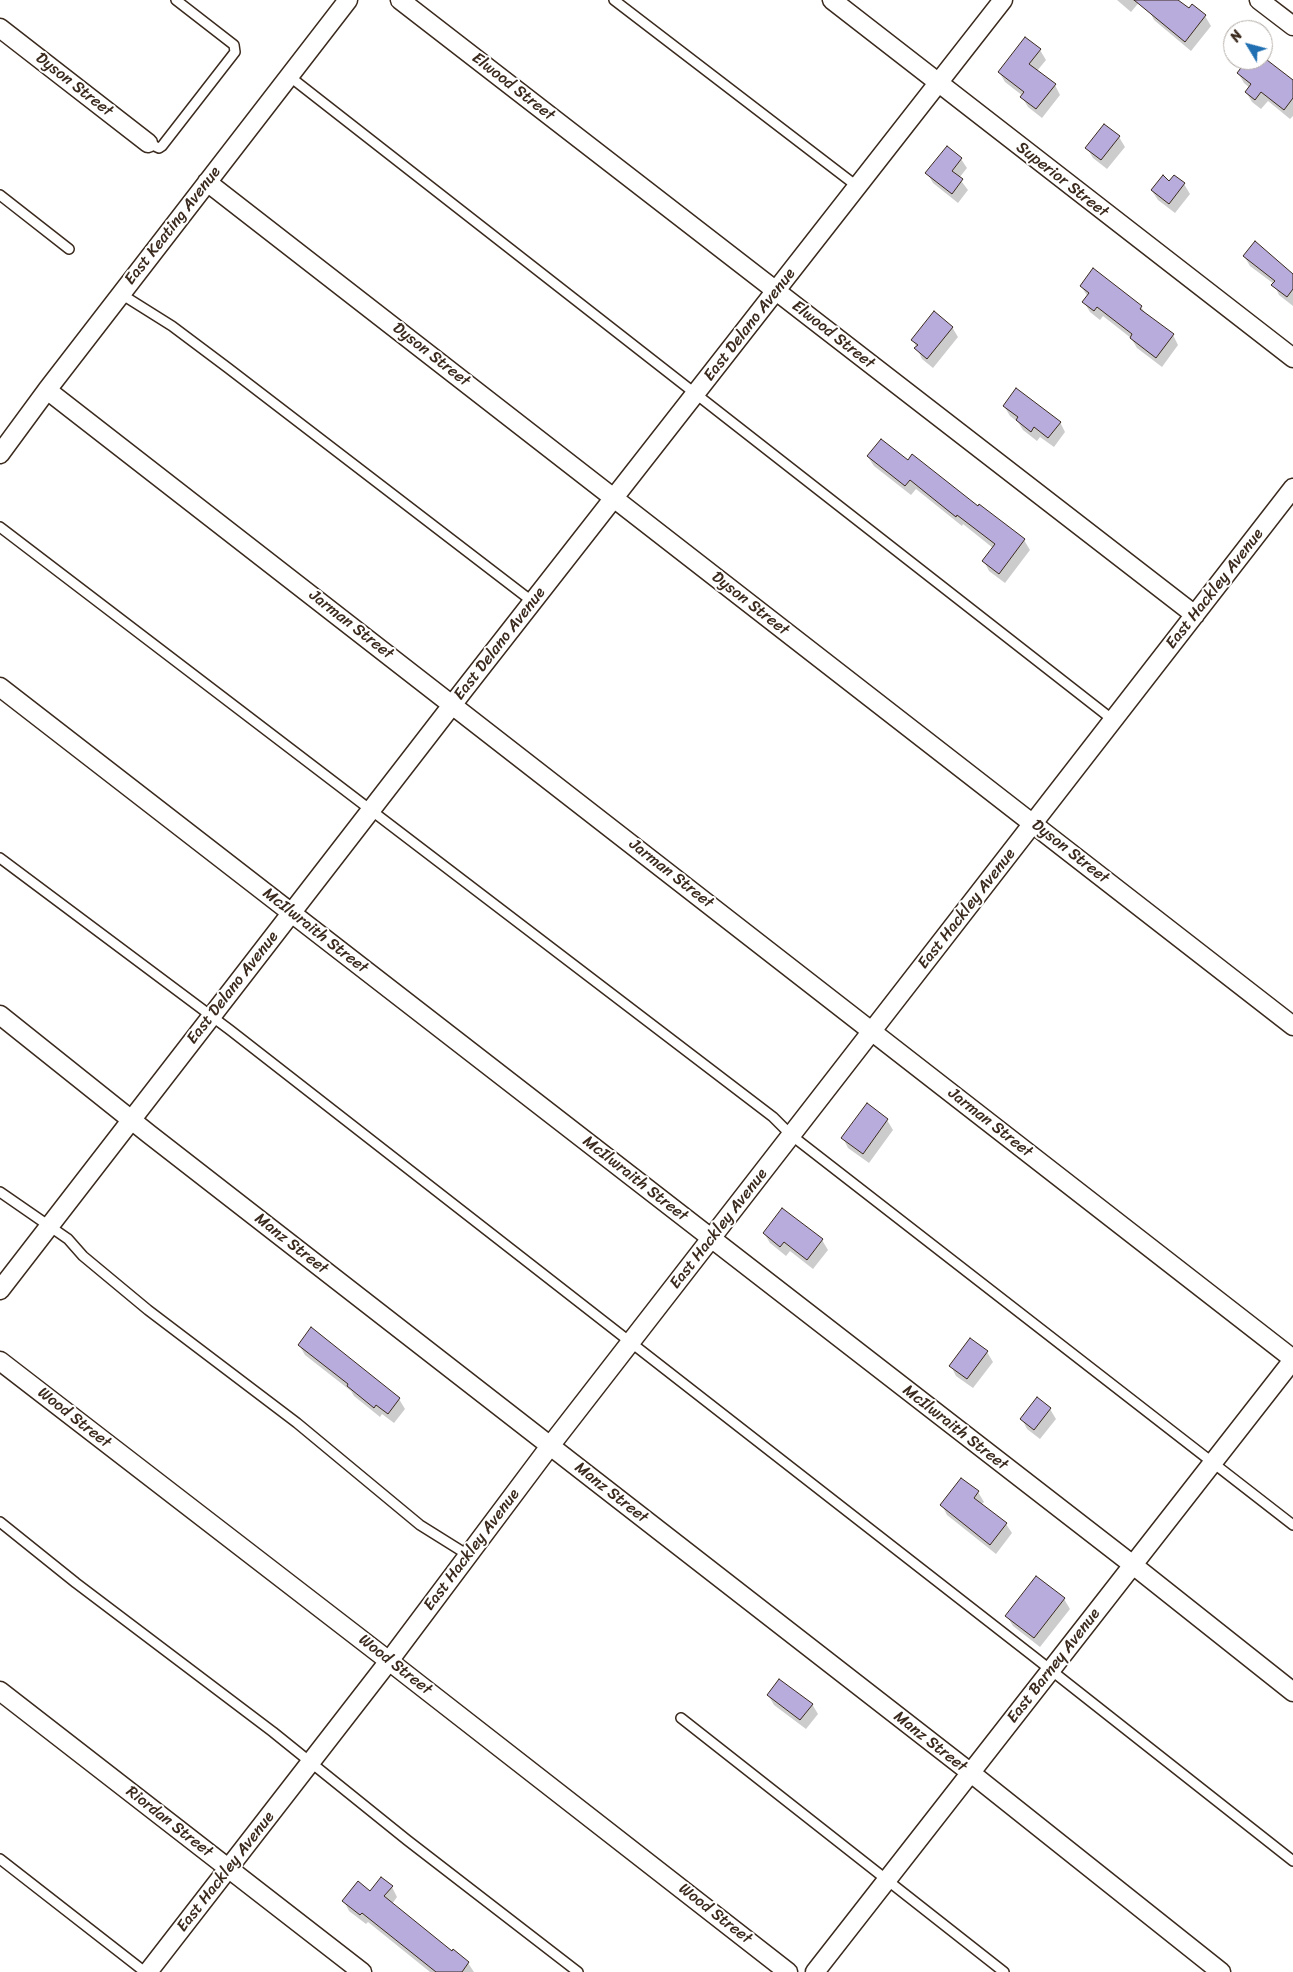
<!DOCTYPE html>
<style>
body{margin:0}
#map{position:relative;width:1293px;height:1972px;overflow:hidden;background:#fff;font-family:Sriracha,sans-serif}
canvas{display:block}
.north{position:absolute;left:1223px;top:20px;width:50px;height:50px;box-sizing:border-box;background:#fff;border:1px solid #b1aaa5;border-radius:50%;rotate:307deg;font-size:14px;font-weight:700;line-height:20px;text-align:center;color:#3b2a1e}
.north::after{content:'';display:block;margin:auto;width:18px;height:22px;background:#1f6fb2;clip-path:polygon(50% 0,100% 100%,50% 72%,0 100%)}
</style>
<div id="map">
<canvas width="1293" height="1972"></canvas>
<div class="north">N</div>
</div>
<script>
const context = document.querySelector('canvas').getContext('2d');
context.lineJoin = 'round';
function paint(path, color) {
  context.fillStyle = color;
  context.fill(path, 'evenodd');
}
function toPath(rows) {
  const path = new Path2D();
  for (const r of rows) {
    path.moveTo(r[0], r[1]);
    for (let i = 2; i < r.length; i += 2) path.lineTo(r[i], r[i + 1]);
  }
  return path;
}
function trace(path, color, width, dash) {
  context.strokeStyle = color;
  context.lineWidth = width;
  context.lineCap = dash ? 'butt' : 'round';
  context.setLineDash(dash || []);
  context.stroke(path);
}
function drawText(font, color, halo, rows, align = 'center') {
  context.font = font + ' Sriracha,sans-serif';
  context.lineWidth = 4;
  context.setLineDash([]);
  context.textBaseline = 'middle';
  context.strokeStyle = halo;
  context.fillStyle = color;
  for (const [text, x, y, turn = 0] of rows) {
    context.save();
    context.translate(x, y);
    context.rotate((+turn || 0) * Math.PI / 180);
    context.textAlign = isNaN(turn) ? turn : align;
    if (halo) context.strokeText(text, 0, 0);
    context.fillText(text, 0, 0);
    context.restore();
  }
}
const shadow = toPath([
 [1117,0,1141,0,1131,12],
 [1157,0,1176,0,1189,10,1193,6,1205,16,1211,26,1191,51,1154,20,1149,10],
 [1040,50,1046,60,1037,71,1055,85,1060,95,1042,118,1028,107,1022,97,1023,96,1005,82,999,72],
 [1263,58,1293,82,1293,116,1290,119,1268,101,1261,109,1252,102,1246,92,1250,88,1244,83,1238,73,1248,60,1263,60],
 [1119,137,1125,147,1107,169,1093,158,1087,148],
 [961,159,967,168,959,178,968,190,958,203,933,183,927,173],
 [1170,183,1184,184,1190,194,1175,213,1158,200,1152,191],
 [1244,256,1293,275,1293,306,1279,295,1274,284,1250,266],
 [1094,270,1141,307,1146,314,1173,335,1178,345,1162,367,1137,348,1131,338,1103,316,1100,320,1090,312,1084,302,1088,297,1081,286],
 [952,327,958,337,933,368,922,359,913,340],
 [1004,406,1060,422,1065,432,1054,447,1040,437,1037,441,1023,430,1018,422,1010,416],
 [868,457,908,462,1024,540,1030,550,1005,583,989,571,984,561,993,548,963,524,962,526,916,489,911,495,874,466],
 [867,1105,887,1120,893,1130,869,1163,848,1148,843,1138],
 [764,1233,822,1240,828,1250,813,1269,790,1251,786,1256,770,1243],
 [971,1340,987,1352,993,1362,973,1388,956,1376,951,1366],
 [299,1345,399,1399,405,1409,394,1423,382,1414,380,1417,354,1396,351,1391,305,1355],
 [1037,1399,1050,1409,1056,1419,1040,1439,1027,1429,1022,1419],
 [978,1492,984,1502,981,1505,1006,1524,1012,1533,996,1554,947,1515,942,1505],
 [1064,1599,1070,1609,1040,1647,1013,1626,1007,1616],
 [768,1695,812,1704,818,1714,806,1729,774,1705],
 [392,1887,397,1897,392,1904,452,1952,453,1951,468,1963,474,1972,430,1972,368,1922,366,1924,349,1911,344,1901]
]);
const building = toPath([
 [1134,0,1178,0,1189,8,1192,4,1206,15,1185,42,1134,0],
 [1025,37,1041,49,1029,64,1056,84,1036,109,1020,97,1024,92,998,72,1025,37],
 [1247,60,1267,60,1293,80,1293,98,1284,110,1261,92,1255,100,1245,92,1251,84,1237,73,1247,60],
 [1104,124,1120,136,1101,160,1085,148,1104,124],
 [947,146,962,158,952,171,963,179,952,194,925,173,947,146],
 [1163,175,1169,181,1174,175,1185,183,1169,204,1151,190,1163,175],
 [1255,241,1293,274,1293,289,1287,297,1271,285,1275,281,1243,256,1255,241],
 [1093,268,1142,306,1140,309,1174,334,1156,358,1130,338,1132,334,1097,307,1094,311,1082,302,1089,293,1080,286,1093,268],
 [934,311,953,327,927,359,914,348,918,345,911,340,934,311],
 [1016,388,1061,422,1048,438,1034,427,1031,432,1016,420,1018,417,1003,406,1016,388],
 [881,439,908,460,912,454,978,506,979,504,1025,539,999,574,982,561,995,544,957,515,956,517,910,480,905,486,867,456,881,439],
 [867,1103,888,1119,863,1154,841,1138,867,1103],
 [782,1208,823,1239,807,1260,784,1242,780,1247,763,1233,782,1208],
 [311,1327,400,1398,388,1414,376,1405,374,1408,347,1386,348,1384,298,1345,311,1327],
 [970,1338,988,1351,967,1379,949,1366,970,1338],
 [1037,1397,1051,1408,1034,1430,1020,1419,1037,1397],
 [961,1478,979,1491,974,1498,1007,1523,990,1545,940,1505,961,1478],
 [1036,1576,1065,1598,1034,1638,1005,1616,1036,1576],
 [779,1679,813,1704,800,1720,767,1695,779,1679],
 [381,1877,393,1886,384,1896,452,1951,453,1949,469,1962,462,1972,436,1972,362,1913,360,1915,342,1901,358,1881,370,1891,381,1877]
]);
const lane = toPath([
 [614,0,858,187],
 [289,76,1113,720],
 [148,143,159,148,162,146,235,52,234,45,176,0],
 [0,195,69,249],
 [121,294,172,326,228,368,533,602],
 [0,527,773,1117,791,1135,1293,1525],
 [0,858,230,1030,1033,1656,1293,1861],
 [0,1192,68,1239,83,1256,148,1310,297,1423,420,1525,468,1555],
 [0,1522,76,1583,273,1732,407,1840,578,1972],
 [681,1718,1004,1972],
 [0,1859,145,1972]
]);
const street = toPath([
 [400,0,1195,615],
 [832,0,1293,358],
 [1259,0,1293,26],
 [0,28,148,143],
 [207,182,1293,1026],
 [47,390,1293,1359],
 [0,454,47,390,348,0],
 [0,687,1133,1565,1293,1692],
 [0,1015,149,1134,971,1773,1221,1972],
 [0,1290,466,687,1003,0],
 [0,1361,389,1661,788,1972],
 [0,1691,362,1972],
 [148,1972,389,1661,550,1446,1293,488],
 [815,1972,1293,1360]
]);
const streetNames = [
 ["Dyson Street",74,85,38],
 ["Elwood Street",513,87,38],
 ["Superior Street",1062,180,38],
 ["East Keating Avenue",173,226,-52],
 ["East Delano Avenue",750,325,-52],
 ["Elwood Street",833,335,38],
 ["Dyson Street",431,355,38],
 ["East Hackley Avenue",1215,589,-52],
 ["Dyson Street",750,604,38],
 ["Jarman Street",351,625,38],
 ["East Delano Avenue",500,644,-52],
 ["Dyson Street",1070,852,38],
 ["Jarman Street",671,874,38],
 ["East Hackley Avenue",967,909,-52],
 ["McIlwraith Street",315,931,38],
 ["East Delano Avenue",233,988,-52],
 ["Jarman Street",990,1123,38],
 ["McIlwraith Street",635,1179,38],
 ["East Hackley Avenue",719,1229,-52],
 ["Manz Street",291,1244,38],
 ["Wood Street",74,1418,38],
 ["McIlwraith Street",955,1428,38],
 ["Manz Street",611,1493,38],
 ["East Hackley Avenue",472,1550,-53],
 ["Wood Street",395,1665,38],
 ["East Barney Avenue",1054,1666,-52],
 ["Manz Street",930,1742,38],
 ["Riordan Street",169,1822,38],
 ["East Hackley Avenue",226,1872,-52],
 ["Wood Street",715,1914,38]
];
paint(shadow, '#0003');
paint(building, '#b8acdd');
trace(building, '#3b2a1e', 1);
trace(lane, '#3b2a1e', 12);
trace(street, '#3b2a1e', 21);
trace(lane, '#fff', 9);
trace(street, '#fff', 18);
drawText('16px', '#3b2a1e', '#fff', streetNames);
</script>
